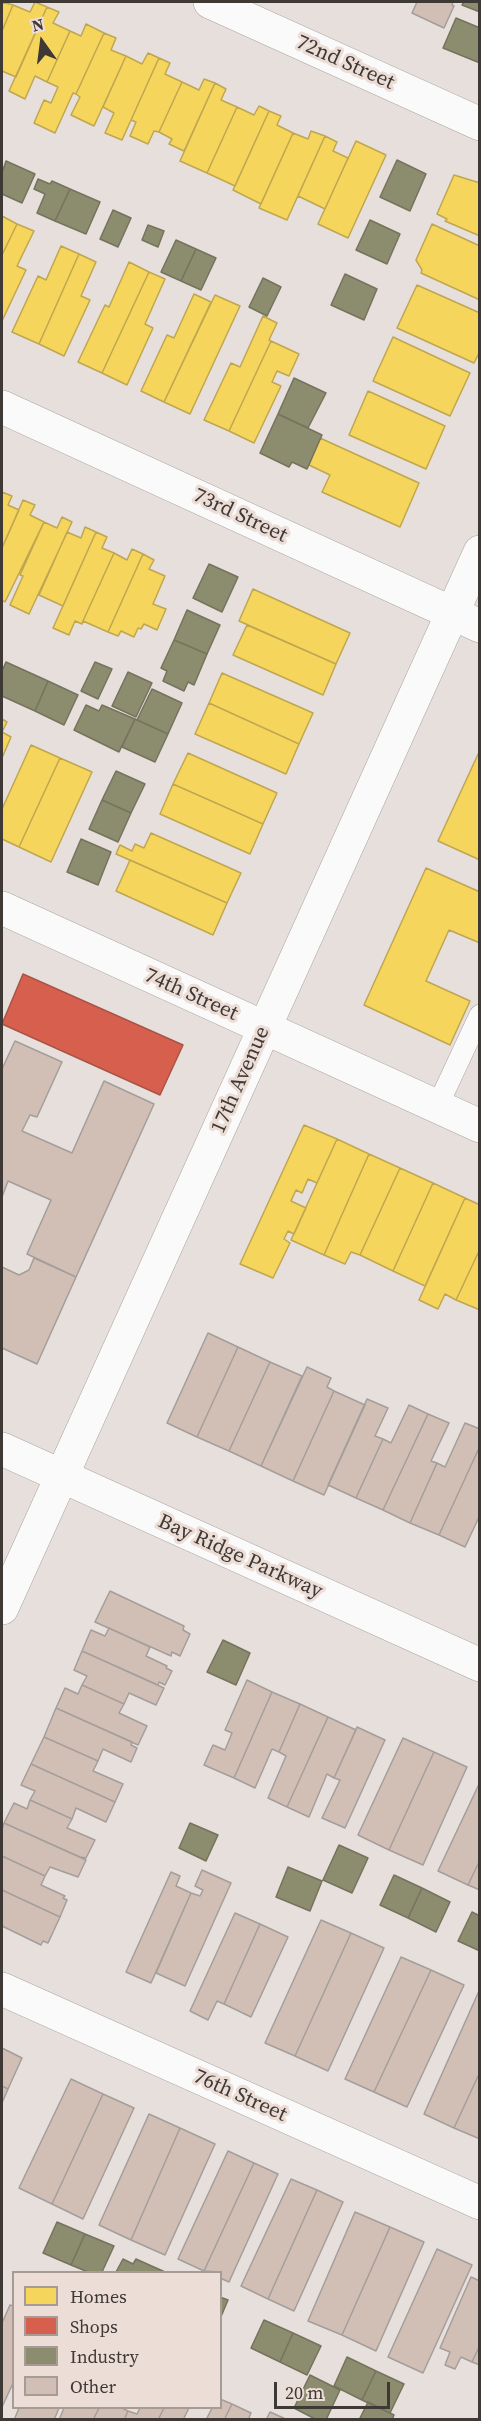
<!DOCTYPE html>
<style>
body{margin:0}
#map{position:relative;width:481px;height:2421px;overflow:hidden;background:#e7dfdb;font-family:"Source Serif 4",serif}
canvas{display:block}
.frame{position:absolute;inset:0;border:3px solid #3f3936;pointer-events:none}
.legend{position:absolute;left:12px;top:2271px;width:210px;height:138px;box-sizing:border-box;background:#ecddd6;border:2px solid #a79b96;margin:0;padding:8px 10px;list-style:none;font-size:18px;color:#3f3936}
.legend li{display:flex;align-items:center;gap:12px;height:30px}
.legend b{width:30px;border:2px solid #a79b96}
.north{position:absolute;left:12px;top:12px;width:60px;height:60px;-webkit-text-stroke:4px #ecddd6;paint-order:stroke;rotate:346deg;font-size:16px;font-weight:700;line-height:24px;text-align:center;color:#3f3936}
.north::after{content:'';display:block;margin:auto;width:21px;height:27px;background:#3f3936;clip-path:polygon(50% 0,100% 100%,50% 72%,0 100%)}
.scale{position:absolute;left:274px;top:2382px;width:116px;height:27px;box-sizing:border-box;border:3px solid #3f3936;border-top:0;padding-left:8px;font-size:18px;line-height:21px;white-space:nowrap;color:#3f3936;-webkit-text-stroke:4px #ecddd6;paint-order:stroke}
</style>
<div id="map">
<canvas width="481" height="2421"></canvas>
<div class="frame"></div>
<ul class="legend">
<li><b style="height:16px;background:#f6d55c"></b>Homes</li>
<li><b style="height:16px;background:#d6604d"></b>Shops</li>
<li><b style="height:16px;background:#8c8c6e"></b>Industry</li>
<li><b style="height:16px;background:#d1bfb6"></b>Other</li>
</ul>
<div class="north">N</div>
<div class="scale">20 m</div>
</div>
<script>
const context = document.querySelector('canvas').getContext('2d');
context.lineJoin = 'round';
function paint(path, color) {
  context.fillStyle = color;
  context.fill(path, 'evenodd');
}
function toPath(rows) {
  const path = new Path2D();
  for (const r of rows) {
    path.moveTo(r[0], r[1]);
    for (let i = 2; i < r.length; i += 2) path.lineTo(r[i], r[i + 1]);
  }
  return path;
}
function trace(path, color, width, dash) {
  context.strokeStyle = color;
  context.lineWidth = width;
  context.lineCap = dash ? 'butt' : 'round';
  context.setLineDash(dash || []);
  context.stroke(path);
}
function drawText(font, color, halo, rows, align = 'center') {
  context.font = font + ' "Source Serif 4",serif';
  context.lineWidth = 6;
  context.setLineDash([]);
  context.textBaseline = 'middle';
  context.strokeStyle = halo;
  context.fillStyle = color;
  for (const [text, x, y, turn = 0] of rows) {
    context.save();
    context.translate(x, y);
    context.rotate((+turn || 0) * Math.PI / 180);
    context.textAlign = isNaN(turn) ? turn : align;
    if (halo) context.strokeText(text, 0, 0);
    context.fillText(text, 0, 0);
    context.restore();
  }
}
const homes = toPath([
 [2,2,13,5,2,31,2,2],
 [35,2,47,7,16,77,2,71,2,31,13,5,30,12,35,2],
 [47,7,59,12,53,23,70,31,47,82,35,76,25,99,9,91,47,7],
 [86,24,104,33,76,94,73,93,55,133,34,123,44,100,51,103,58,87,47,82,70,31,81,36,86,24],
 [104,33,116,38,111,50,126,56,94,126,71,115,80,97,76,94,104,33],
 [148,53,159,58,122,140,105,133,114,113,103,107,126,56,142,64,148,53],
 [159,58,170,63,165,74,182,82,159,132,154,131,148,144,130,136,136,122,131,120,159,58],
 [204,79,215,83,184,151,169,144,172,139,159,132,182,82,199,90,204,79],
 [215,83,226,89,221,100,237,107,207,173,180,161,215,83],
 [259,106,269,111,235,186,207,173,237,107,254,115,259,106],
 [269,111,281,116,277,125,293,133,261,204,233,190,269,111],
 [311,131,325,136,287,220,259,208,293,133,308,139,311,131],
 [325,136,337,142,333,151,348,158,325,209,298,196,325,136],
 [356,141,386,155,348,238,318,224,356,141],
 [454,175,480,183,480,236,445,221,447,219,437,214,454,175],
 [2,216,17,224,2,255,2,216],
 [17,224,34,231,17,266,26,270,2,321,2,255,17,224],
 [432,224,480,246,480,300,421,273,422,270,416,260,432,224],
 [61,246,79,254,39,344,12,332,38,276,46,280,61,246],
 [79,254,96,262,81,296,90,300,64,356,39,344,79,254],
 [129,262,149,272,102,373,78,362,105,305,109,307,129,262],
 [149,272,165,279,145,324,153,328,127,385,102,373,149,272],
 [417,285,480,313,480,351,474,363,397,328,417,285],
 [194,294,211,302,164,402,141,391,167,335,174,338,194,294],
 [215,295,240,306,190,414,164,402,215,295],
 [263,316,277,323,269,340,271,341,229,431,204,420,231,363,240,367,263,316],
 [393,337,470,373,450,416,373,381,393,337],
 [271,341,299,354,289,376,277,371,272,382,281,386,254,443,229,431,271,341],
 [368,391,445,426,426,469,349,435,368,391],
 [320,438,419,483,400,527,322,492,330,475,309,465,320,438],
 [2,492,12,496,8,505,19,510,2,548,2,492],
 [23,500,35,505,30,515,44,522,5,602,2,600,2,548,23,500],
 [62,517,72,522,29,614,10,605,23,576,20,575,44,522,57,528,62,517],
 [85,527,96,532,63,606,39,595,67,532,81,538,85,527],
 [96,532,107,537,102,548,114,553,83,621,82,624,75,621,69,635,53,628,96,532],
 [132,549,143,554,108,632,83,621,114,553,127,560,132,549],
 [143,554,154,560,149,569,165,576,153,604,166,609,157,630,144,624,141,629,138,628,134,637,121,631,118,636,108,632,143,554],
 [253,589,350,633,336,664,239,621,253,589],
 [247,625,336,664,323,695,233,655,247,625],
 [222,673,313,713,299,744,209,703,222,673],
 [209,703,299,744,286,774,195,734,209,703],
 [2,719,7,722,2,732,11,737,2,758,2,719],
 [31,745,60,758,19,847,2,839,2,809,31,745],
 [480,750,480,860,438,841,480,750],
 [188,753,277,793,263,824,173,784,188,753],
 [60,758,92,772,51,862,19,847,60,758],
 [173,784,263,824,250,854,160,814,173,784],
 [151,833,241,873,227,903,116,854,120,845,132,851,135,844,144,848,151,833],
 [130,860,227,903,213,935,116,891,130,860],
 [426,868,480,892,480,943,449,930,426,981,470,1001,450,1045,364,1005,426,868],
 [304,1125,337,1139,317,1183,308,1179,302,1193,296,1190,291,1201,306,1208,294,1234,288,1231,284,1239,290,1243,273,1278,240,1264,304,1125],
 [337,1139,369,1154,324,1255,291,1240,337,1139],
 [369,1154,400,1168,360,1255,351,1252,345,1264,324,1255,369,1154],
 [400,1168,433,1183,393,1271,360,1255,400,1168],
 [433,1183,465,1198,425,1286,393,1271,433,1183],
 [465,1198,480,1205,480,1249,456,1300,445,1294,438,1309,419,1300,465,1198],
 [480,1249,480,1310,456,1300,480,1249]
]);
const shops = toPath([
 [23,974,183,1045,160,1095,2,1024,23,974]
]);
const industry = toPath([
 [464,2,480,2,480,12,462,5,464,2],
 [456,18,480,28,480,63,443,48,456,18],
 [397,160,426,174,410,211,380,197,397,160],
 [6,161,35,174,22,203,2,194,2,173,6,161],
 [38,179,50,184,52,181,70,189,55,221,37,213,45,194,34,189,38,179],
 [70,189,100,202,86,234,55,221,70,189],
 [113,210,131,218,118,247,100,239,113,210],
 [370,220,400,234,387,264,356,250,370,220],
 [148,225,164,231,158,247,142,240,148,225],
 [176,240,196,249,181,281,161,272,176,240],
 [196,249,216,258,201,290,181,281,196,249],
 [345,274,377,289,364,320,331,305,345,274],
 [263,278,281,287,267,316,249,307,263,278],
 [294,378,326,393,308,428,278,414,294,378],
 [278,414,322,435,307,469,292,462,289,467,260,453,278,414],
 [209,564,238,577,222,612,193,598,209,564],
 [187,610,220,625,207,654,174,640,187,610],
 [174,640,207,654,194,685,188,682,184,691,163,681,167,671,161,668,174,640],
 [6,662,48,681,35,711,2,696,2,671,6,662],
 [95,662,112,669,98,699,81,691,95,662],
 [128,672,152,683,136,717,112,706,128,672],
 [48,681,78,695,64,725,35,711,48,681],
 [152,689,182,703,168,734,137,720,152,689],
 [86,705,99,711,102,705,135,719,119,752,74,730,86,705],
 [135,719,168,734,155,762,122,747,135,719],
 [116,771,145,784,131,813,102,800,116,771],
 [102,800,131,813,118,842,89,829,102,800],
 [81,839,111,852,98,885,67,872,81,839],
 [223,1640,250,1653,236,1685,207,1672,223,1640],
 [190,1823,218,1835,206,1861,179,1848,190,1823],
 [339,1845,368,1858,352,1893,323,1880,339,1845],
 [288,1867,322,1881,310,1911,276,1897,288,1867],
 [394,1875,422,1888,408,1918,380,1905,394,1875],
 [422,1888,450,1902,436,1932,408,1918,422,1888],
 [472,1912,480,1916,480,1951,458,1941,472,1912],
 [57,2222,85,2234,71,2265,43,2253,57,2222],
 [85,2234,114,2246,102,2272,88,2272,71,2265,85,2234],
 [123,2259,133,2264,136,2259,165,2272,116,2272,123,2259],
 [220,2297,228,2300,220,2319,220,2297],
 [264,2320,293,2333,280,2362,251,2348,264,2320],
 [293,2333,321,2346,307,2375,280,2362,293,2333],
 [347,2357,376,2371,362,2400,334,2386,347,2357],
 [376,2371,404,2384,390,2413,362,2400,376,2371],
 [310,2375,340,2390,326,2420,317,2420,294,2408,310,2375],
 [368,2402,394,2415,392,2420,359,2420,368,2402]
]);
const building = toPath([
 [417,2,453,2,452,5,454,6,444,28,412,13,417,2],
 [15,1041,62,1062,37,1117,30,1115,22,1131,72,1153,104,1081,154,1104,76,1277,27,1254,51,1200,8,1181,2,1197,2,1069,15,1041],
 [34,1258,76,1277,37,1364,2,1348,2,1267,19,1275,29,1270,34,1258],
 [208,1333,238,1347,197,1437,167,1423,208,1333],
 [238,1347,270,1362,229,1451,197,1437,238,1347],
 [270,1362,302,1376,261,1466,229,1451,270,1362],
 [307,1367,331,1378,327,1387,334,1391,293,1481,261,1466,307,1367],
 [334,1391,365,1405,324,1495,293,1481,334,1391],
 [367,1399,388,1408,375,1436,383,1439,356,1498,328,1485,367,1399],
 [409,1405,428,1414,383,1510,356,1498,383,1439,391,1443,409,1405],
 [428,1414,449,1423,431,1461,437,1463,410,1523,383,1510,428,1414],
 [465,1423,480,1429,480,1446,439,1535,410,1523,437,1463,445,1467,465,1423],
 [480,1446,480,1515,465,1547,439,1535,480,1446],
 [110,1591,184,1626,183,1630,190,1634,180,1656,172,1652,171,1656,95,1622,110,1591],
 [109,1628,150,1647,146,1656,167,1666,166,1668,172,1671,165,1685,159,1682,158,1685,82,1651,91,1630,105,1636,109,1628],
 [82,1651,164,1688,156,1705,129,1693,124,1704,82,1685,87,1676,74,1670,82,1651],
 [247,1680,272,1692,234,1778,204,1765,213,1745,225,1750,232,1733,225,1730,247,1680],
 [82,1685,124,1704,119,1713,147,1726,138,1745,56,1708,65,1688,78,1694,82,1685],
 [272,1692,300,1704,279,1752,272,1749,255,1788,234,1778,272,1692],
 [300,1704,328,1717,287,1807,268,1798,286,1756,279,1752,300,1704],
 [56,1708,132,1742,131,1745,137,1748,131,1762,103,1749,98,1761,44,1737,56,1708],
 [328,1717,356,1730,334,1778,327,1774,309,1817,287,1807,328,1717],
 [357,1727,385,1740,345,1828,322,1818,340,1780,334,1778,357,1727],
 [44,1737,98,1761,93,1771,123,1784,115,1802,31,1764,44,1737],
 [403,1738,434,1752,389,1850,358,1835,403,1738],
 [434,1752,467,1767,423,1865,389,1850,434,1752],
 [31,1764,115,1802,106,1822,76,1808,72,1819,30,1800,35,1791,21,1785,31,1764],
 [480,1782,480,1860,468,1885,438,1871,480,1782],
 [30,1800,72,1819,67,1828,95,1840,86,1858,80,1857,4,1823,14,1803,27,1809,30,1800],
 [4,1823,86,1860,78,1877,50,1867,45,1876,2,1856,2,1829,4,1823],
 [2,1856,45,1876,41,1885,65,1896,63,1898,67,1900,60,1917,2,1890,2,1856],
 [480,1860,480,1890,468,1885,480,1860],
 [202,1870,231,1883,185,1986,156,1973,191,1893,200,1896,203,1890,195,1886,202,1870],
 [171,1872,180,1876,176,1886,191,1893,151,1983,126,1972,171,1872],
 [2,1890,60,1917,48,1943,43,1941,41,1945,2,1926,2,1890],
 [235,1913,260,1924,224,2004,217,2001,208,2020,190,2011,235,1913],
 [321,1920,351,1933,295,2056,265,2043,321,1920],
 [260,1924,288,1937,251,2017,224,2004,260,1924],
 [351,1933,384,1948,328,2071,295,2056,351,1933],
 [401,1957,431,1970,374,2092,345,2079,401,1957],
 [431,1970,464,1985,407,2107,374,2092,431,1970],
 [479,1991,480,2072,454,2128,424,2114,479,1991],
 [2,2048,22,2058,8,2089,2,2086,2,2048],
 [480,2072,480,2139,454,2128,480,2072],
 [71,2079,103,2094,52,2204,19,2188,71,2079],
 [2,2086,8,2089,2,2103,2,2086],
 [103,2094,134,2108,83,2219,52,2204,103,2094],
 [149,2114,180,2128,131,2240,99,2225,149,2114],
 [180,2128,215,2144,165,2255,131,2240,180,2128],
 [228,2151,254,2163,204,2271,178,2259,228,2151],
 [254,2163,278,2174,229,2282,220,2278,220,2272,204,2271,254,2163],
 [291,2179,317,2190,268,2299,241,2286,291,2179],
 [317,2190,343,2202,294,2311,268,2299,317,2190],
 [355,2212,390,2227,342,2335,308,2321,355,2212],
 [390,2227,424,2242,376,2351,342,2335,390,2227],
 [437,2249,472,2265,423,2373,388,2357,437,2249],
 [471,2277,480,2281,480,2345,472,2362,461,2357,455,2369,445,2365,450,2352,440,2348,471,2277],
 [10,2305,14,2306,14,2381,2,2407,2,2323,10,2305],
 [480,2345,480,2365,472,2362,480,2345],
 [220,2399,232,2404,224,2420,206,2420,212,2408,220,2408,220,2399],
 [232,2404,251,2413,248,2420,224,2420,232,2404],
 [19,2408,59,2408,54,2420,14,2420,19,2408],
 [64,2408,99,2408,93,2420,59,2420,64,2408],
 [99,2408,122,2408,128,2411,124,2420,93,2420,99,2408],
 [140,2408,164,2408,158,2420,124,2420,128,2411,137,2414,140,2408],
 [164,2408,189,2408,183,2420,158,2420,164,2408],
 [270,2412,288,2420,266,2420,270,2412]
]);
const lane = toPath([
 [437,1107,480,1015]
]);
const street = toPath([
 [210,2,480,124],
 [2,407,480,626],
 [2,908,480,1126],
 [2,1608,480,552],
 [2,1989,480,2203]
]);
const secondary = toPath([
 [2,1449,480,1665]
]);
const streetNames = [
 ["72nd Street",345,63,24],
 ["73rd Street",240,516,25],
 ["74th Street",191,995,24],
 ["17th Avenue",241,1080,-66],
 ["Bay Ridge Parkway",240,1557,24],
 ["76th Street",240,2096,24]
];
paint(homes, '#f6d55c');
trace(homes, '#bfa651', 1.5);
paint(shops, '#d6604d');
trace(shops, '#a95446', 1.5);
paint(industry, '#8c8c6e');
trace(industry, '#75735d', 1.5);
paint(building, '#d1bfb6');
trace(building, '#a49e9b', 1.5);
trace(lane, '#aaa4a1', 22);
trace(street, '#aaa4a1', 34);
trace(secondary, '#aaa4a1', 34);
trace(lane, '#fbfafa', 21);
trace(street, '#fbfafa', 33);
trace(secondary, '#fbfafa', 33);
drawText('21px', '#3f3936', '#ecddd6', streetNames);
</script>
